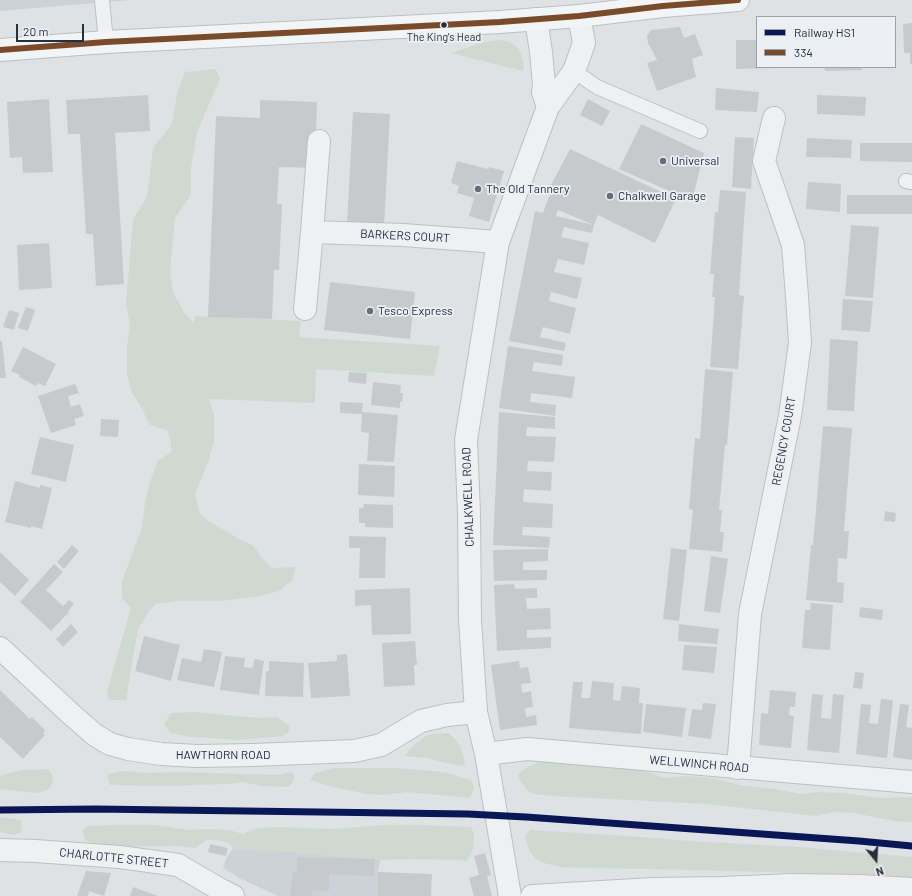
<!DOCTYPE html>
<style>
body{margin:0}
#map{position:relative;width:912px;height:896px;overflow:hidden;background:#dfe2e5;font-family:Barlow,sans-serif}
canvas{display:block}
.legend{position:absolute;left:756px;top:16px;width:140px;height:52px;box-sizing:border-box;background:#ecf0f5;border:1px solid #9da3ac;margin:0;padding:5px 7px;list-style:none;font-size:12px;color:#262f3e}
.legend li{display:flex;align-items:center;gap:8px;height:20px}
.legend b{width:20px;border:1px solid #9da3ac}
.north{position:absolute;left:856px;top:840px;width:40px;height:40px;-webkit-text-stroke:3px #ecf0f5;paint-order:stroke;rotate:162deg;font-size:11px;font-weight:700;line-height:16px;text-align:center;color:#262f3e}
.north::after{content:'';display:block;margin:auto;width:14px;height:18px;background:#262f3e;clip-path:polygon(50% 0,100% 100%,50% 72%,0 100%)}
.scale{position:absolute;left:16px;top:24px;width:68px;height:18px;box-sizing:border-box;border:2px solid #262f3e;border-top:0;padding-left:5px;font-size:12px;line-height:14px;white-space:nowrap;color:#262f3e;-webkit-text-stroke:3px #ecf0f5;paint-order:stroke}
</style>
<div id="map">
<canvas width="912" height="896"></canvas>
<ul class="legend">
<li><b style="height:5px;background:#091855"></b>Railway HS1</li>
<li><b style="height:5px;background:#7a4b2a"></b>334</li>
</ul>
<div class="north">N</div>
<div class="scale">20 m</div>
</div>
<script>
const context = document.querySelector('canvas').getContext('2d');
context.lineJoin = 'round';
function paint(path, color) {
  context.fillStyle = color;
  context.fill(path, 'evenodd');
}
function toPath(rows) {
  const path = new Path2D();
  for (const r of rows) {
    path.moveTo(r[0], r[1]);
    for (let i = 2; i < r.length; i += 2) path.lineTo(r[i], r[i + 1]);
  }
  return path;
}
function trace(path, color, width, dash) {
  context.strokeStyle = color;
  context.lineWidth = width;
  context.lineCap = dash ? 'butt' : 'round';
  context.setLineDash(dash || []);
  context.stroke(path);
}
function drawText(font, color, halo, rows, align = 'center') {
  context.font = font + ' Barlow,sans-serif';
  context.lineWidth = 3.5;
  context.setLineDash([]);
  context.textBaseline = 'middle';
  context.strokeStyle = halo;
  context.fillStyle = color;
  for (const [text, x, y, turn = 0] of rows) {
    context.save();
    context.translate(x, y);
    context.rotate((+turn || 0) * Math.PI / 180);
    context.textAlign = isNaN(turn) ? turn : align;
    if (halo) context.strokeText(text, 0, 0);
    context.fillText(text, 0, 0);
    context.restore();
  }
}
const built = toPath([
 [0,0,132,0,0,11],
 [233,849,296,852,380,860,378,872,377,896,278,896,241,879,223,868,226,859,231,851]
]);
const green = toPath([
 [498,40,507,41,516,46,521,54,524,65,523,71,451,53,485,42],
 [216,69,220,79,197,132,191,168,191,195,175,218,170,272,173,292,184,312,194,324,195,316,301,321,299,337,440,346,434,376,316,369,315,403,209,399,214,415,214,441,209,460,195,494,200,514,210,522,241,540,254,546,261,557,272,568,296,567,292,580,279,591,260,596,222,601,176,601,156,604,150,610,138,629,126,700,109,700,107,692,131,608,122,598,122,581,142,528,145,503,151,479,158,461,171,452,171,443,167,430,150,425,141,407,132,393,127,375,127,347,130,325,126,304,133,219,147,197,153,148,172,124,177,93,185,72],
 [195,712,236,716,261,718,277,717,290,726,288,733,283,736,238,740,192,737,170,733,164,724,171,713],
 [449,733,455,739,461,748,465,763,462,766,441,762,429,758,405,756,411,748,425,736,434,734],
 [541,761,566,764,581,761,639,768,664,778,688,776,711,778,740,785,774,789,802,794,818,792,844,793,880,798,912,797,912,822,894,821,854,813,834,812,816,816,707,804,552,796,534,794,528,791,518,778,518,774,526,768],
 [334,768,394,768,433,771,448,773,470,780,473,784,474,788,470,798,407,792,383,795,367,794,328,786,310,780,315,773],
 [48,769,52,774,53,783,47,790,36,793,0,789,0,776,10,773,23,770],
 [126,771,145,773,176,772,277,775,292,772,295,778,289,787,262,786,242,782,228,784,166,786,110,785,107,774],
 [0,817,21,820,22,832,13,835,0,832],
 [117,825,155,825,188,830,207,829,229,830,243,834,257,828,281,827,333,829,383,825,422,825,471,827,474,833,474,837,473,849,467,861,456,860,408,859,380,860,296,852,233,849,230,844,224,841,207,840,195,848,175,846,110,847,99,845,85,840,83,830,88,826],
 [530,830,614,835,692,841,799,847,912,857,912,880,803,873,649,869,582,868,560,867,544,863,535,858,529,850,525,837]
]);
const building = toPath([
 [912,23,912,64,910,64,910,53,904,53,903,24],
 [680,27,684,38,695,34,703,55,692,59,696,77,657,91,647,63,657,60,648,43,647,36,651,30],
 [736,40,757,40,757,67,777,67,777,68,736,69],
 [824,67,862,67,862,70,825,71],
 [716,88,759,92,757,112,715,110],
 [148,95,150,131,115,133,124,284,96,286,93,234,86,234,80,134,68,134,66,100],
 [817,95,866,97,865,116,817,114],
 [49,99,53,172,23,173,22,157,10,158,7,102],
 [588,99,610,111,602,126,580,115],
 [260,100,317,102,315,168,279,167,277,204,282,204,279,270,274,270,272,319,208,317,216,116,260,118],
 [353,112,390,114,384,227,347,224],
 [641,124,704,153,692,201,619,169],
 [735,137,754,138,751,189,732,187],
 [807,138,852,140,851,158,806,157],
 [860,143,912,143,912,162,860,161],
 [570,149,676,199,655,243,598,215,594,225,558,210,556,216,594,225,592,233,564,227,561,237,589,243,584,265,558,259,554,272,582,278,577,299,551,292,549,301,576,308,570,334,543,327,540,337,566,343,564,351,509,341,535,211,543,213,550,194,550,187],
 [457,161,488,169,489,167,504,171,489,222,469,216,474,198,457,193,459,186,451,183],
 [808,182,841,184,840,212,806,209],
 [720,190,746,192,739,295,744,296,738,369,710,367,715,297,712,297,714,274,710,274,715,212,718,212],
 [847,195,912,195,912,214,847,214],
 [851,225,879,227,873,298,845,296],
 [49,243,52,288,19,290,17,245],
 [330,282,415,292,410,339,324,330],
 [843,299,873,301,870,332,841,330],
 [26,307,35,310,28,331,18,328],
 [9,310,19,313,14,330,3,327],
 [830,339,858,341,854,411,827,410],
 [0,341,2,341,6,378,0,378],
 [508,346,563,355,562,366,534,362,532,371,575,377,572,398,531,393,530,402,556,405,555,416,499,408],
 [23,347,56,364,45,386,38,383,36,386,19,377,20,375,11,371],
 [705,369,733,372,727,445,725,445,719,510,722,510,720,532,724,532,722,552,689,549,693,510,689,509,695,438,700,439],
 [349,372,367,373,366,384,348,382],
 [373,382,401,385,400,393,403,393,402,402,400,402,400,408,371,405],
 [75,384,79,393,68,396,71,407,80,404,84,416,74,419,76,425,51,433,38,396],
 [340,402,363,403,362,412,398,415,394,462,367,461,369,433,361,432,362,414,340,413],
 [499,412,555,417,555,429,527,427,526,436,556,437,554,462,528,461,527,471,552,472,551,491,524,489,523,502,553,504,552,528,523,527,522,535,550,537,549,548,493,545],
 [101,419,119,420,118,437,100,436],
 [823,426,852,428,844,531,849,531,847,559,838,558,837,582,844,583,843,603,806,600,811,545,813,545],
 [40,437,74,445,66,482,31,474],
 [359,464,395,466,394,497,358,495],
 [15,481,40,488,40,485,52,488,42,529,31,526,31,528,5,522],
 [364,504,393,505,393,528,365,527,365,523,359,523,359,508,363,508],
 [885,511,896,513,895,522,884,521],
 [349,536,386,537,385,578,359,578,360,548,349,548],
 [72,545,79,551,64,569,57,562],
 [671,548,687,550,679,621,663,619],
 [548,549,548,561,523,562,523,570,547,570,547,580,494,581,493,550],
 [0,552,29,580,15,596,0,582],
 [711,556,728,559,720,613,704,611],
 [54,564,63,572,46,590,63,606,69,600,74,604,68,611,69,612,51,631,20,602],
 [514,584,515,589,537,588,537,598,526,598,527,609,550,608,551,629,527,630,527,638,551,637,551,648,497,651,494,585],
 [410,588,411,634,372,635,371,605,355,606,355,590],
 [811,603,833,605,830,650,802,648,805,610,810,610],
 [860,607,883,610,882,620,859,617],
 [71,624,78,632,63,647,56,639],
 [679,624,719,629,717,644,678,641],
 [144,636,180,645,171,681,135,671],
 [415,641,417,665,414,665,415,685,384,687,382,643],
 [684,645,717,647,714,673,682,670],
 [204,649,222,652,214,687,177,680,182,658,201,662],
 [347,654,350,696,311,698,308,663,337,661,337,655],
 [225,656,245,658,244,667,253,668,254,659,264,661,259,695,220,690],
 [269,661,304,663,303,697,265,696,266,671,269,671],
 [519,661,520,668,528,667,531,683,521,684,522,693,531,691,533,707,525,708,526,717,536,715,537,725,500,730,491,665],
 [855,672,864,673,862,689,853,688],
 [592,681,614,683,613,700,620,701,622,686,640,688,639,703,643,703,641,734,569,728,573,682,583,682,581,698,590,698],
 [0,690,30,719,32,717,45,730,43,733,45,735,23,759,0,737],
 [770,690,796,692,795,707,790,707,789,715,794,716,791,748,759,745,761,713,768,714],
 [812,694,823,695,821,718,831,719,833,694,844,695,839,753,807,750],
 [881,699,893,700,887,758,856,754,861,704,871,705,869,723,878,724],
 [703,703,716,704,711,739,688,736,692,709,702,710],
 [646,704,686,708,682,737,643,732],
 [900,704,909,705,906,727,912,728,912,760,893,757],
 [210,844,228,848,226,856,208,852],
 [485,853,491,875,487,876,492,896,474,896,469,878,479,875,474,856],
 [297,857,375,859,374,876,329,874,329,891,312,890,312,896,290,896,293,872,297,871],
 [86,871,111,873,104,896,89,891,88,896,77,896],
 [378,872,432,874,431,896,377,896],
 [133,887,158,896,130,896]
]);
const service = toPath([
 [102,0,106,42],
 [574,71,597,87,700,131],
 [906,181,912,182]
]);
const minor = toPath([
 [536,19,541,52,544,84,543,92,548,107],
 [319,141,312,232,403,235,498,242],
 [305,309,312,232],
 [0,648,72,715,95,735,110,744,128,749,161,754,197,756,253,755,354,751,381,745,421,721,447,715,476,712],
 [486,754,527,749,912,782],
 [738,768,750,614,790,416,800,343,797,296,793,245,764,161,774,118],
 [0,850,35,851,120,857,178,865,221,890,233,896],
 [510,896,486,754,476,712,470,620,469,514,466,440,498,242,548,107,574,71,584,43,579,16],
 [532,896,653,889,723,888,791,885,859,886,912,889]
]);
const primary = toPath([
 [0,50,106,42,500,22,579,16,663,6,738,0]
]);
const bus1 = toPath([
 [0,50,106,42,500,22,579,16,663,6,738,0]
]);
const rail1 = toPath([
 [0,810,96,809,468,814,526,817,859,841,912,846]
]);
const markers = [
 [444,25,3.5,"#262f3e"],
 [663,161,4,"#676e78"],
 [478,189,4,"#676e78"],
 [610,196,4,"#676e78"],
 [370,311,4,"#676e78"]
];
const busNames = [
 ["The King's Head",444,37]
];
const poiNames = [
 ["Universal",671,161],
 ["The Old Tannery",486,189],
 ["Chalkwell Garage",618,196],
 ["Tesco Express",378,311]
];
const streetNames = [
 ["BARKERS COURT",405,236,3],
 ["REGENCY COURT",784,441,-80],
 ["CHALKWELL ROAD",468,497,-92],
 ["HAWTHORN ROAD",223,755],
 ["WELLWINCH ROAD",699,764,5],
 ["CHARLOTTE STREET",114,858,6]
];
paint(built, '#cdd1d8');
paint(green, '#d0d9d0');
paint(building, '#c7cacd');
trace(service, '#bdc0c3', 16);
trace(minor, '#bdc0c3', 24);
trace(primary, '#bbbfc3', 24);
trace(service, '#eff0f1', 14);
trace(minor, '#eff0f1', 22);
trace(primary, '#f3f4f5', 22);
trace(bus1, '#7a4b2a', 6);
trace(rail1, '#091855', 7);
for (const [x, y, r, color] of markers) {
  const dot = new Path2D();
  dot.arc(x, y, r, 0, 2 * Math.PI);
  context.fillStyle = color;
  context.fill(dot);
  trace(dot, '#ecf0f5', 1.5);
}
drawText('11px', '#262f3e', '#ecf0f5', busNames);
drawText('12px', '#262f3e', '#ecf0f5', poiNames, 'left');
drawText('12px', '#262f3e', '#ecf0f5', streetNames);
</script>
